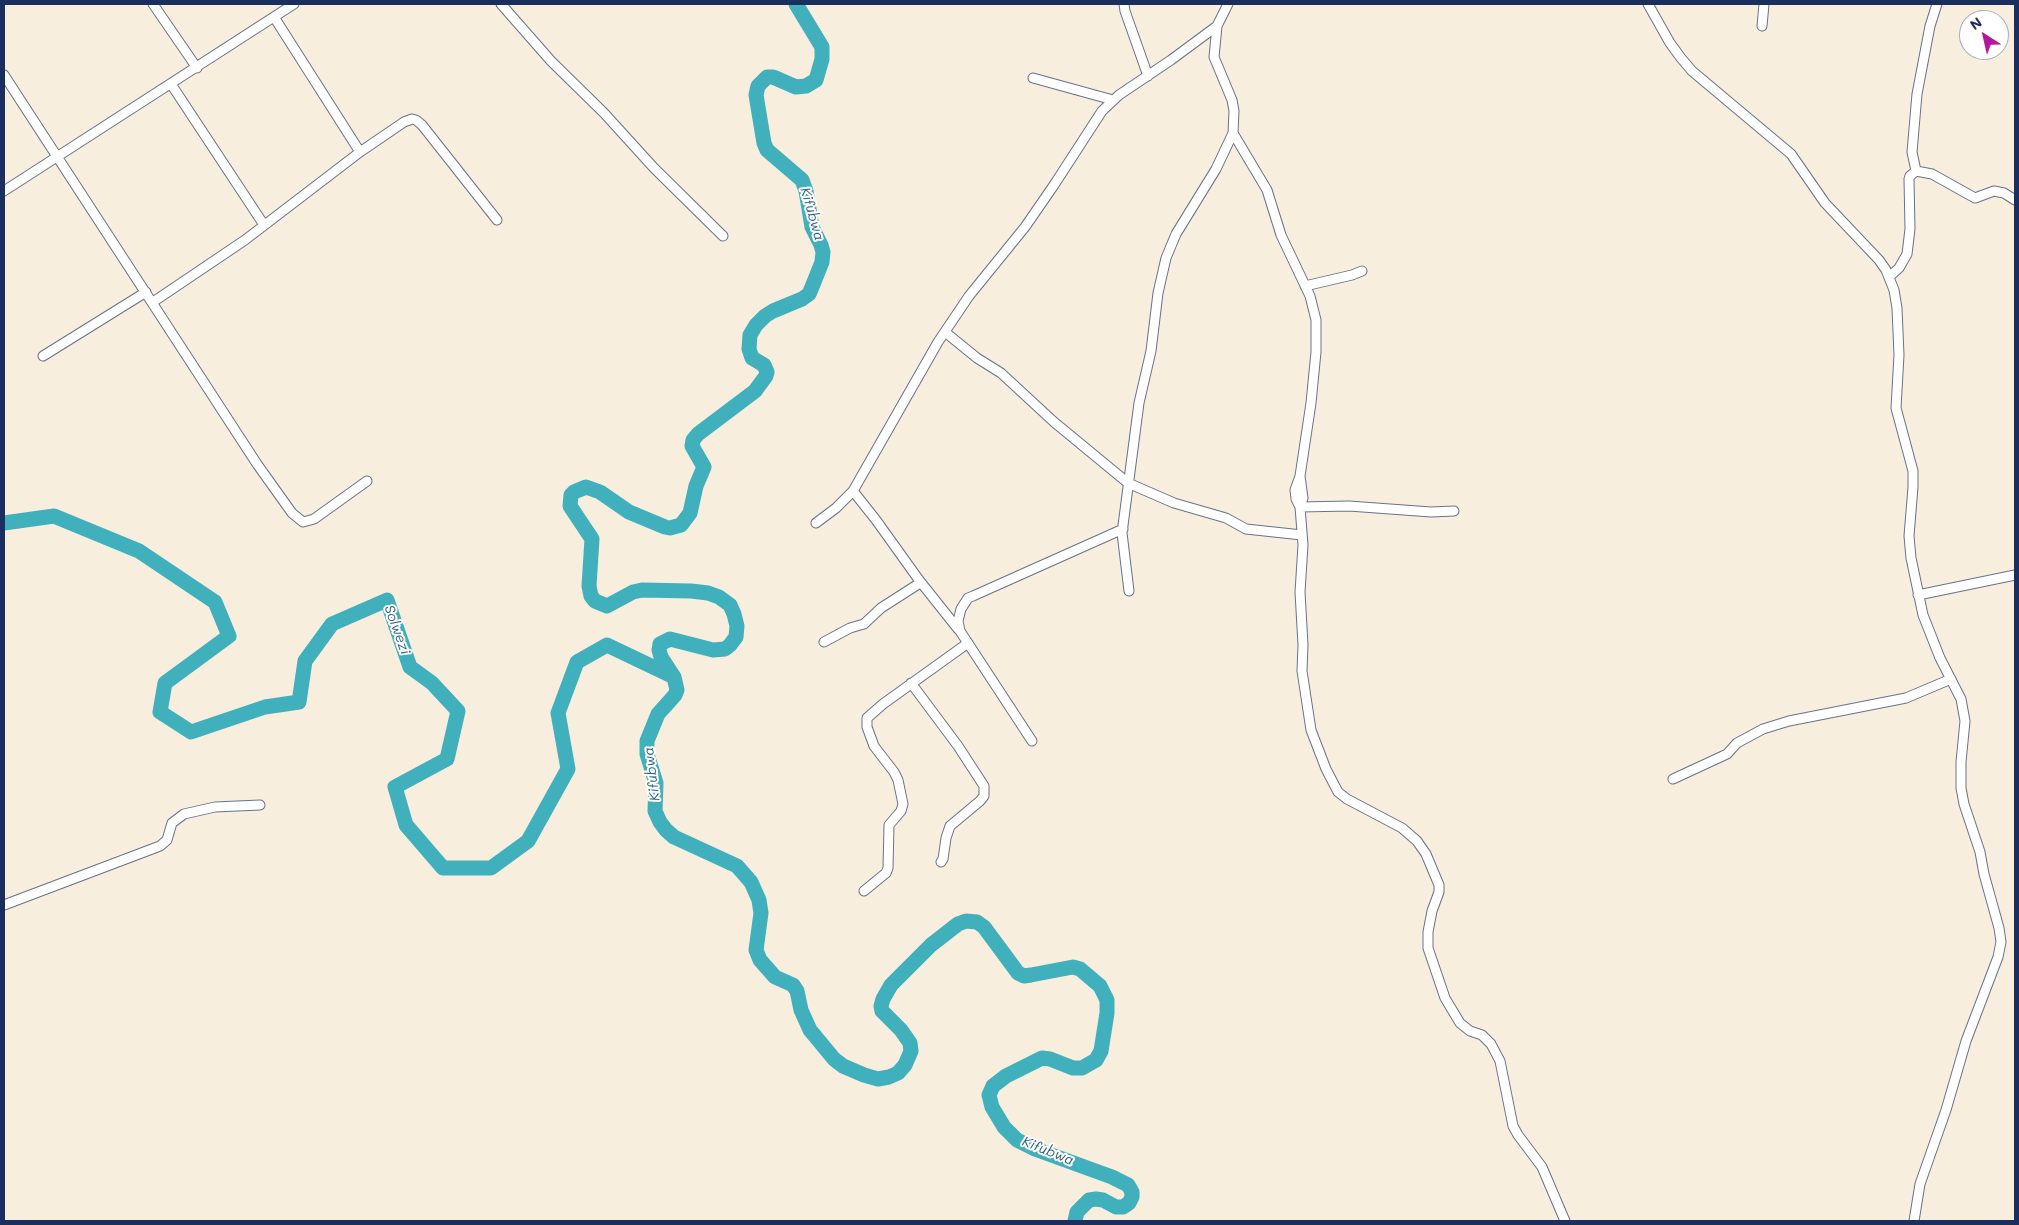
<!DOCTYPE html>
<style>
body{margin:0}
#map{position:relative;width:2019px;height:1225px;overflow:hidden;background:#f8eede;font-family:Mali,sans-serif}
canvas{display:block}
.frame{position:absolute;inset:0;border:5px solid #1b2f5e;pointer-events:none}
.north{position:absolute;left:1959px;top:10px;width:50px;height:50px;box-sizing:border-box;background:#fff;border:1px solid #a4acbf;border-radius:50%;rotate:325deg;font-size:14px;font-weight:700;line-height:20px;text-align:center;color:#1b2f5e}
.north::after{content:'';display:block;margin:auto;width:18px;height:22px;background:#b5179e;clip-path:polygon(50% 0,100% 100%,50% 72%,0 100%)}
</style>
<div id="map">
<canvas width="2019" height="1225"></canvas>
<div class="frame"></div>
<div class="north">N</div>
</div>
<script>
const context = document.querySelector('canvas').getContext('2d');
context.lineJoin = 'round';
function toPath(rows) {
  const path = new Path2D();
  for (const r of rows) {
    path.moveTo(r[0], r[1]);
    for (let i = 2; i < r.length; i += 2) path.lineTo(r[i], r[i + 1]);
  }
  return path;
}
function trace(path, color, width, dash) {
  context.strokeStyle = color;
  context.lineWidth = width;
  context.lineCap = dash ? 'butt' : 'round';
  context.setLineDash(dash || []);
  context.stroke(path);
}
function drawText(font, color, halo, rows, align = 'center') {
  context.font = font + ' Mali,sans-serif';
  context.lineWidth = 4;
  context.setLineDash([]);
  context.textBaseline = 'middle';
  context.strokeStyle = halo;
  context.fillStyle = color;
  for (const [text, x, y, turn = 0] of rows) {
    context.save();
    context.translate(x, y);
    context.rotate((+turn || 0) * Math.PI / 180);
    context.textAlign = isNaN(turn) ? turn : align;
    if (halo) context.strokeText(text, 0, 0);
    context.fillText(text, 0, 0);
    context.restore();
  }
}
const river = toPath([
 [796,4,822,47,822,59,816,80,806,86,796,87,773,77,767,77,758,86,756,95,764,143,767,150,802,180,806,191,812,227,821,245,823,252,822,262,812,287,809,294,802,299,773,311,765,316,756,325,750,335,749,349,752,358,764,365,767,372,766,376,755,391,698,434,693,440,692,446,704,467,696,486,690,513,681,525,670,528,665,527,629,512,600,492,586,487,574,492,571,495,570,506,592,539,589,586,591,596,595,601,607,606,633,592,642,590,691,591,708,593,719,597,730,605,734,614,737,626,736,637,730,645,725,649,713,650,670,639,660,644,659,650,661,657,674,677,677,690,675,695,658,714,647,741,647,754,656,783,655,811,660,822,666,830,674,837,737,866,751,882,759,900,761,913,756,950,760,960,775,977,793,985,797,991,801,1010,810,1030,834,1059,843,1066,864,1075,878,1079,889,1077,898,1073,905,1065,911,1051,910,1043,901,1030,882,1011,881,1006,883,999,891,985,931,945,958,924,966,921,977,922,984,927,1018,973,1024,976,1031,975,1073,967,1080,969,1100,986,1107,1000,1107,1013,1101,1051,1096,1060,1082,1068,1073,1068,1050,1059,1042,1058,1006,1076,993,1086,989,1095,992,1107,1004,1127,1017,1140,1035,1149,1112,1177,1128,1185,1132,1192,1132,1197,1129,1203,1123,1207,1116,1207,1103,1200,1096,1199,1089,1200,1077,1212,1075,1221],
 [4,523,54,516,139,551,215,602,229,636,165,683,160,712,191,732,265,707,299,702,305,661,332,624,387,600,410,667,432,683,458,711,447,759,395,787,406,825,443,868,491,868,528,841,568,769,558,713,577,662,607,645,674,677]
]);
const minor = toPath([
 [153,4,197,68],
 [501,4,551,61,604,113,654,168,723,236],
 [1124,4,1125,11,1148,76],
 [1648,4,1670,43,1681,58,1692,71,1791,154,1825,203,1879,260,1886,270,1894,290,1897,308,1899,355,1896,408,1913,471,1913,487,1909,536,1911,558,1923,615,1940,658,1961,699,1965,721,1961,762,1961,788,1964,804,1980,852,1984,874,1999,928,2001,942,1998,957,1966,1041,1946,1110,1920,1184,1914,1221],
 [274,17,360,152],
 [1762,26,1764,4],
 [4,75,257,464,292,513,303,522,314,519,367,481],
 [1033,78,1113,100],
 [171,84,264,225],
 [1233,133,1267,190,1281,235,1310,296,1316,320,1316,352,1311,403,1300,476,1295,490,1296,499,1300,507],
 [1916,171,1912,152,1917,94,1930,26,1937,4],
 [4,191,294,4],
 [1889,277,1899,268,1907,254,1910,229,1909,179,1910,176,1916,171,1932,174,1975,198,1994,191,2004,193,2015,200],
 [1305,286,1352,275,1362,271],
 [153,302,245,240,360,152,404,122,412,119,416,120,422,125,497,220],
 [945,332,977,358,1001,373,1054,422,1128,483,1174,503,1226,518,1246,529,1302,535],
 [43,356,146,292],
 [1300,476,1303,498,1300,507,1303,545,1300,592,1303,645,1302,671,1311,730,1326,769,1338,792,1347,799,1402,828,1417,841,1426,854,1439,885,1439,892,1432,911,1428,932,1428,948,1445,998,1460,1023,1470,1031,1482,1035,1491,1044,1500,1061,1513,1126,1518,1135,1542,1167,1565,1221],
 [853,491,876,520,919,580,958,629],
 [1300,507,1349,506,1431,512,1454,511],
 [816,523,836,508,853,491,938,342,969,296,1025,227,1054,185,1102,111,1119,95,1171,60,1217,26],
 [1129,591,1122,533,1139,403,1151,351,1158,293,1166,258,1176,234,1216,169,1233,133,1234,111,1232,100,1214,57,1217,26,1228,4],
 [1918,595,2015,575],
 [824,642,850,628,864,624,881,608,920,583],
 [911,683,958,746,984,786,984,796,980,801,950,826,946,838,943,859,941,862],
 [1032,741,960,631,958,621,961,609,968,598,973,596,1123,529],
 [1673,779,1727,754,1737,743,1763,729,1789,721,1906,698,1951,679],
 [864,891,886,873,888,868,889,825,901,811,903,804,898,780,894,772,874,746,867,727,867,718,883,704,968,643],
 [4,905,160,846,167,840,172,823,184,814,215,807,260,805]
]);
const waterNames = [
 ["Kifubwa",812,214,74],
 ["Solwezi",397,630,70],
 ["Kifubwa",652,774,-97],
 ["Kifubwa",1048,1151,22]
];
trace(river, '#41b0bd', 15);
trace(minor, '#68728b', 11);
trace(minor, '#fff', 9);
drawText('italic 14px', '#2a6384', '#fff', waterNames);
</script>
